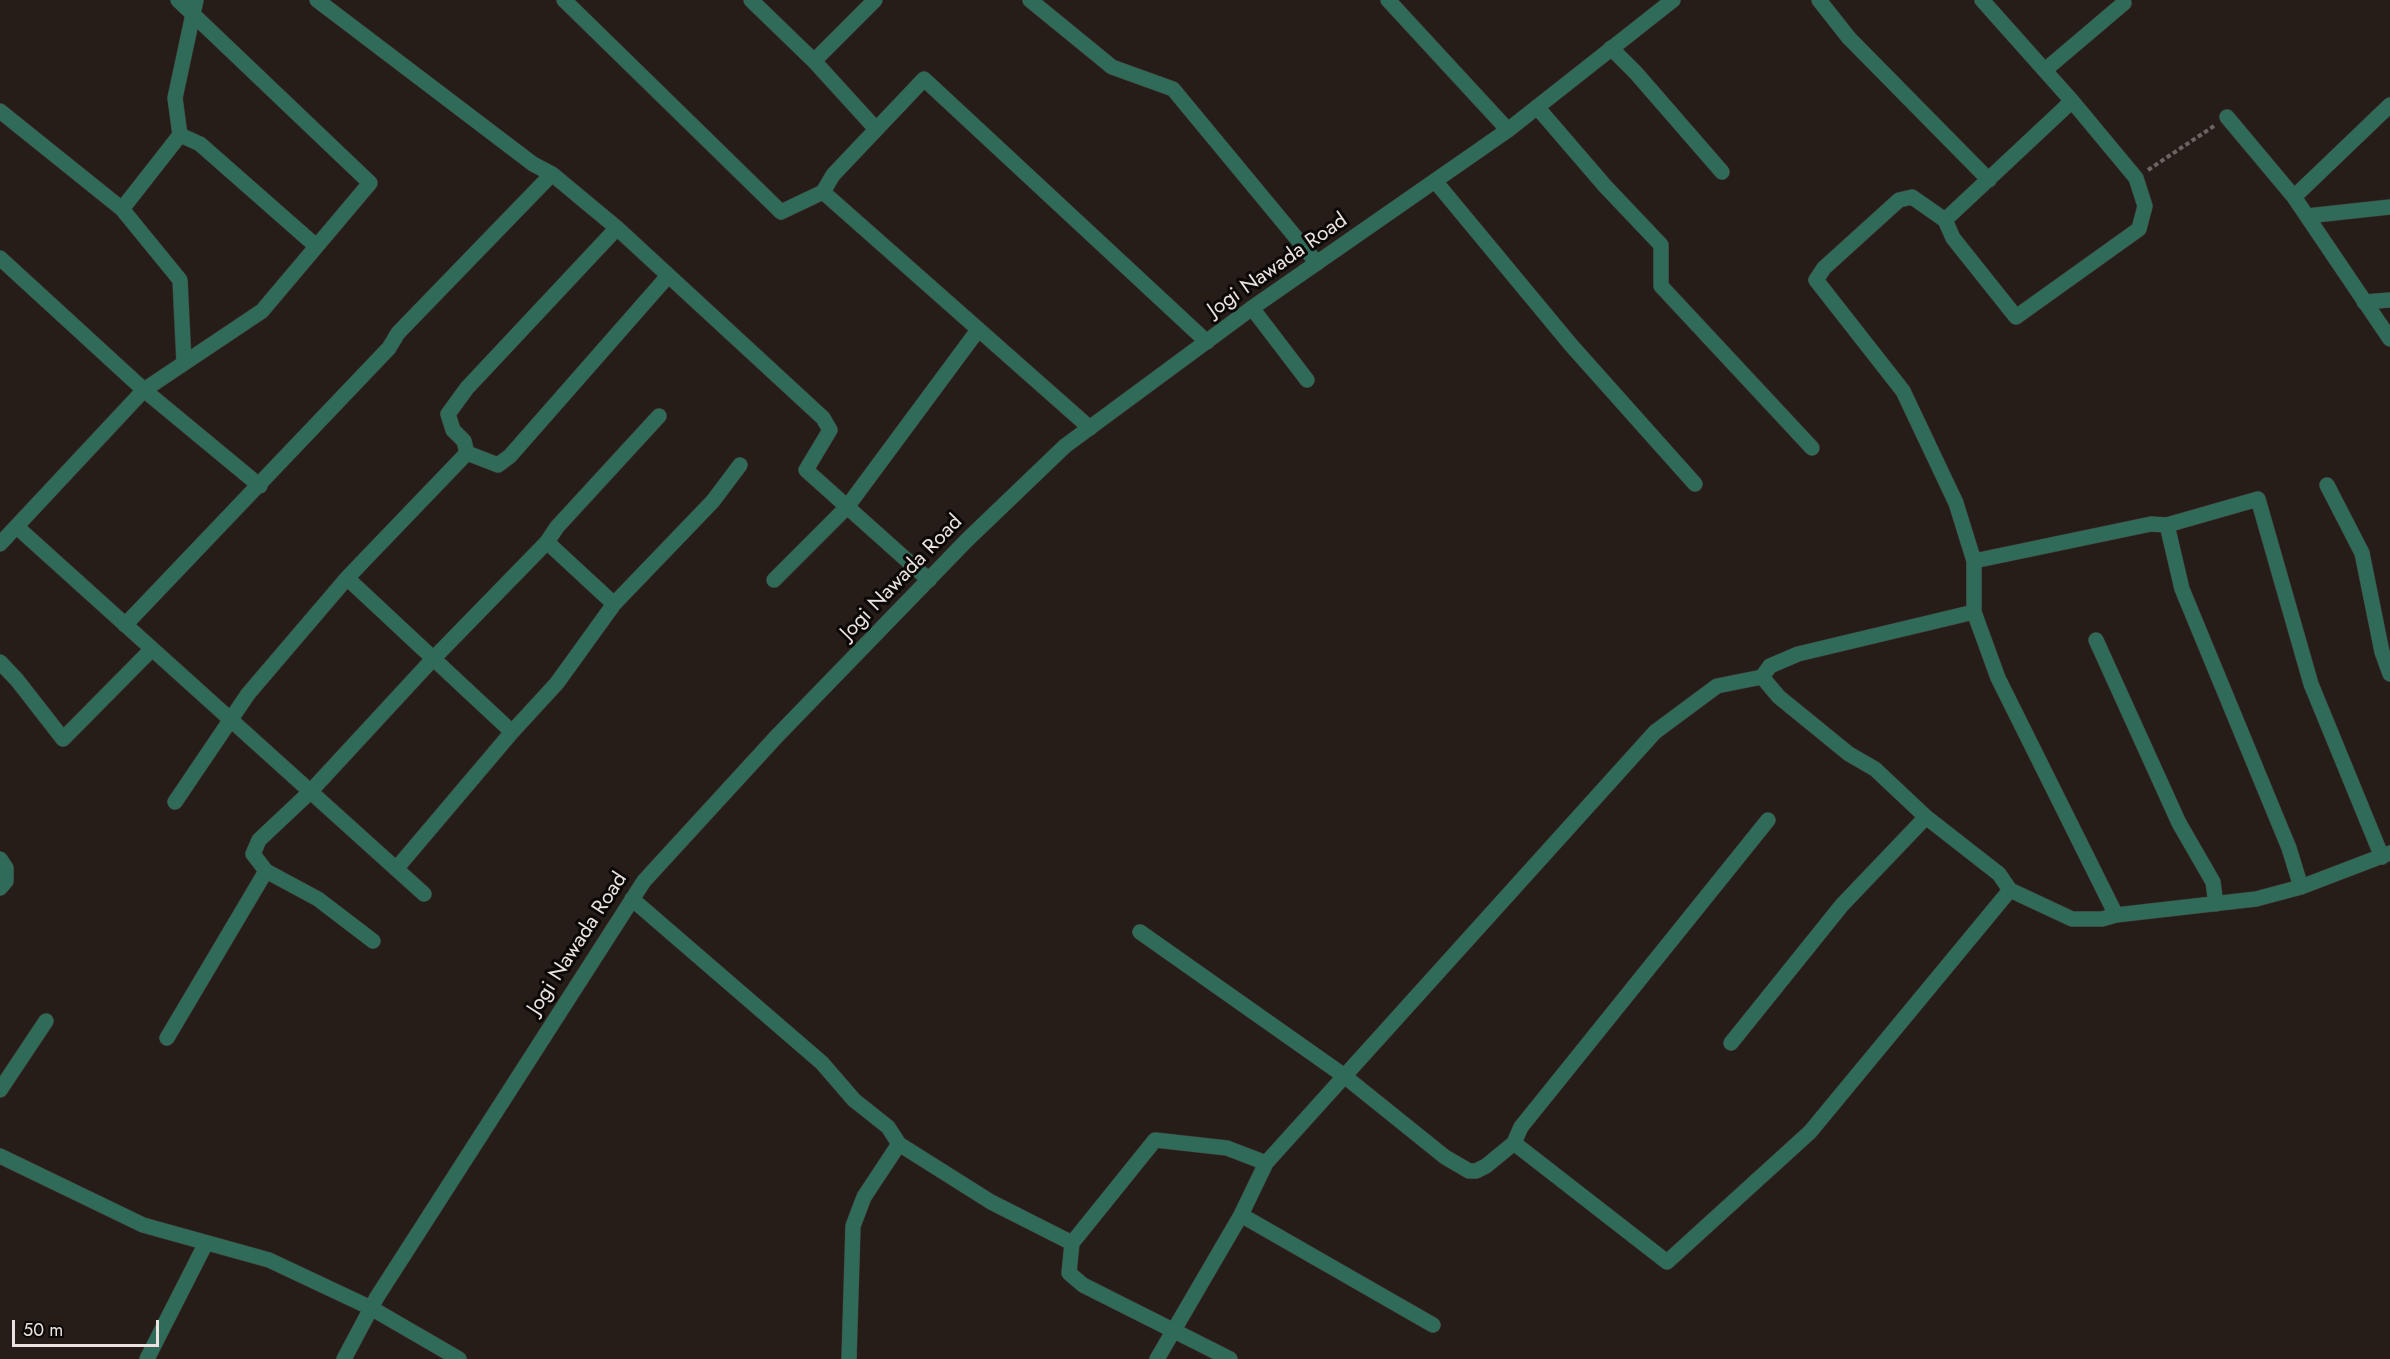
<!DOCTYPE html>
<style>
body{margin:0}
#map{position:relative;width:2390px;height:1359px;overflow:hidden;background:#261d18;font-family:Jost,sans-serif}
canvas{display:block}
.scale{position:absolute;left:12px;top:1320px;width:147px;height:27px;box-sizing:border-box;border:3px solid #eae3e0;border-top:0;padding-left:8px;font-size:18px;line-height:21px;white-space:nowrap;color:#eae3e0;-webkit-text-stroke:4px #0c0807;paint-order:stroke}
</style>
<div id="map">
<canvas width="2390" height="1359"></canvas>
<div class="scale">50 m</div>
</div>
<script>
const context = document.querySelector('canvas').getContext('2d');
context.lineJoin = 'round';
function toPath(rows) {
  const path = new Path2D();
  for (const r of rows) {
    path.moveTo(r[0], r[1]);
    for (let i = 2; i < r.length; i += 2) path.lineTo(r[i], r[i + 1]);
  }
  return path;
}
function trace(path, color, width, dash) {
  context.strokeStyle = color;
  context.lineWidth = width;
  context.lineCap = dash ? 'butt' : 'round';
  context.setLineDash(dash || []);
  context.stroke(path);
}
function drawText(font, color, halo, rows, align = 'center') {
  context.font = font + ' Jost,sans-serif';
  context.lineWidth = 6;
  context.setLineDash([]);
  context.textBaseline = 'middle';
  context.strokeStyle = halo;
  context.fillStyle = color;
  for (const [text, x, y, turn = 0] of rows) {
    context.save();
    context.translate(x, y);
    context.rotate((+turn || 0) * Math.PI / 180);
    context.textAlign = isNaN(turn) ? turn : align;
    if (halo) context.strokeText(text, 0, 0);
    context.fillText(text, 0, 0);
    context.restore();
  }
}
const path = toPath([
 [2148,170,2214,126]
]);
const minor = toPath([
 [317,0,533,164,552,174,617,228,823,418,830,430,806,470,929,580],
 [564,0,781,212,823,192,833,175,924,79,1207,342],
 [751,0,814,61,876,129],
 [1030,0,1112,67,1173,89,1317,263],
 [1388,0,1508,130],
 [1819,0,1849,38,1989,180],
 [1982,0,2072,101,2136,178,2145,206,2139,229,2016,317,1953,238,1945,220,1912,197,1899,200,1824,268,1816,280,1903,391,1956,503,1974,561,1974,612,1998,678,2116,915],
 [1611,48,1636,73,1722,172],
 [814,61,875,0],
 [2045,70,2124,3],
 [1537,107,1605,186,1661,245,1661,286,1812,448],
 [0,111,122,209,180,280,184,363],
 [2227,117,2294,197,2390,339],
 [180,135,200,144,316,246],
 [1435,181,1571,345,1695,484],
 [823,192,1090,428],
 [2294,197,2390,105],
 [122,209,180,135,175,98,196,0],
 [2307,216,2390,207],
 [1945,220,2072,101],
 [0,258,144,390,260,486],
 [2364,302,2390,300],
 [1252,308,1307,380],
 [467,453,464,441,453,430,448,414,467,388,617,228],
 [467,453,498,465,510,456,668,276],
 [2327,485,2362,553,2382,652,2390,674],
 [2167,525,2182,589,2289,848,2301,887],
 [17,527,424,894],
 [547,542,614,604],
 [0,544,144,390,262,311,370,183,178,0],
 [1974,561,2151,524,2167,525,2258,499,2311,684,2382,857],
 [347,578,512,732],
 [774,580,847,507,978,330],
 [125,625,389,348,398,333,552,174],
 [2096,640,2179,823,2213,882,2216,904],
 [0,662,17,680,63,739,152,649],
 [1762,677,1779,697,1849,754,1875,769,1926,817,1999,874,2010,890,2072,919,2102,919,2116,915,2256,899,2301,887,2390,853],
 [175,802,248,694,347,578,467,453],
 [0,859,6,868,6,881,0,888],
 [396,869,512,732,557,683,614,604,713,501,740,465],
 [632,899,822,1063,854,1100,888,1127,899,1144,991,1202,1072,1243],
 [1140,932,1343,1075,1445,1157,1469,1171,1476,1171,1486,1166,1514,1143,1521,1127,1768,820],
 [373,941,318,899,266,871,253,854,259,840,310,792,432,660,547,542,557,527,659,416],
 [167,1038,266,871],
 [1731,1043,1842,905,1926,817],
 [0,1090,46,1021],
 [1514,1143,1667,1262,1810,1132,2010,890],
 [0,1156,143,1225,269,1260,371,1308,459,1359],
 [1241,1215,1433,1325],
 [147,1359,206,1243],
 [849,1359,853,1226,864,1197,899,1144],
 [1157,1359,1241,1215,1266,1163,1655,732,1717,686,1762,677,1770,666,1798,654,1974,612],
 [1230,1359,1083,1285,1069,1273,1072,1243,1155,1140,1227,1148,1266,1163]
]);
const tertiary = toPath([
 [344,1359,377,1297,644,881,777,736,967,540,1065,446,1252,308,1508,130,1673,0]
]);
const streetNames = [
 ["Jogi Nawada Road",1278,266,-35],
 ["Jogi Nawada Road",902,578,-46],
 ["Jogi Nawada Road",578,944,-57]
];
trace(minor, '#413934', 16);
trace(tertiary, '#413934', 16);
trace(path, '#6c6460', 4, [4.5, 3]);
trace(minor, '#306b5a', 15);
trace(tertiary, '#306b5a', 15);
drawText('21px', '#eae3e0', '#0c0807', streetNames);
</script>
